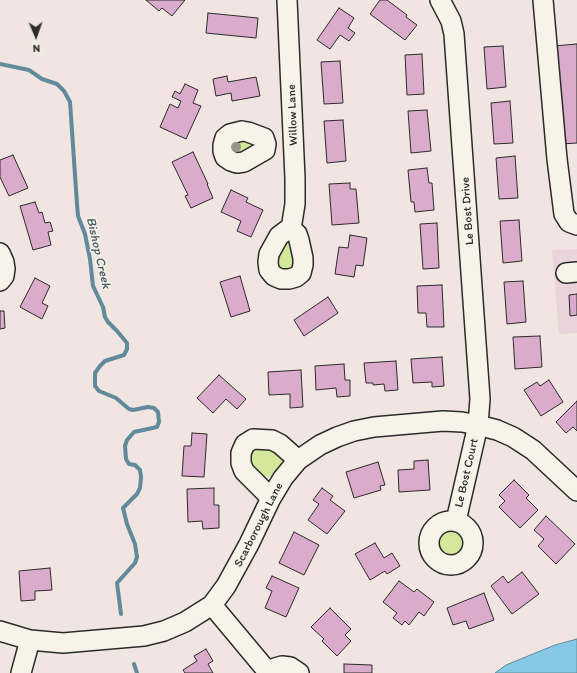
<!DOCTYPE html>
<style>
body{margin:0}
#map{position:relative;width:577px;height:673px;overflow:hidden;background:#f1e5e2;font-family:Itim,sans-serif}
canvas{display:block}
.north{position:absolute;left:16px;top:16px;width:40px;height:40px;-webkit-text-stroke:3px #f7f3e8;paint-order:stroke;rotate:178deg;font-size:11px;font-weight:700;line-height:16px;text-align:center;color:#2b2b2b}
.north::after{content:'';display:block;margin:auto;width:14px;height:18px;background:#2b2b2b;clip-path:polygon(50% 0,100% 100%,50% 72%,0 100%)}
</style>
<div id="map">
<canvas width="577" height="673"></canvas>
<div class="north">N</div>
</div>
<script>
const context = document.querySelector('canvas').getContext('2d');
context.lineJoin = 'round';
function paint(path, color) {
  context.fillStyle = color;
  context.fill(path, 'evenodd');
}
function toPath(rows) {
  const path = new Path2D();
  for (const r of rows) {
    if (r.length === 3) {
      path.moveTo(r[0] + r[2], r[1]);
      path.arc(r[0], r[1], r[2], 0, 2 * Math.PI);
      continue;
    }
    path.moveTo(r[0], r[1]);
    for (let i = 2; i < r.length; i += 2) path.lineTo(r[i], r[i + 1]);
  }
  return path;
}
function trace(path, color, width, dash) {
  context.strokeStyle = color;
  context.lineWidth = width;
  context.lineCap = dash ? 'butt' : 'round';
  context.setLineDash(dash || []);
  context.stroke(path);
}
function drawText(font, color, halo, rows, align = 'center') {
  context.font = font + ' Itim,sans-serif';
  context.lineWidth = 3;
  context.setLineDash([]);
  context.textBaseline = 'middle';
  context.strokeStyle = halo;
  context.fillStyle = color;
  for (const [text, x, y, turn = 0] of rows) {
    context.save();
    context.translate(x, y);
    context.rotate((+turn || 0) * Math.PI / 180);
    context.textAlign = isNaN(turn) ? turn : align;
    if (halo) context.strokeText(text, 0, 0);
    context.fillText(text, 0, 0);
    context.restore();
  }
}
const built = toPath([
 [577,249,577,333,559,334,552,250]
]);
const green = toPath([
 [248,138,259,147,233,156,229,144],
 [283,239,292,239,295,269,279,272,274,255],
 [257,447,269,447,281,458,282,463,281,469,273,476,264,477,252,466,251,454],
 [451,543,13]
]);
const water = toPath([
 [577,639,577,673,495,673,506,665,555,645,577,639]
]);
const stream = toPath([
 [0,64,29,70,42,79,57,84,64,91,70,102,77,204,78,216,85,234,90,259,93,286,103,307,105,317,108,322,117,331,127,343,127,349,124,355,105,361,100,366,95,373,95,386,99,391,116,398,129,409,133,410,148,407,154,408,158,412,159,422,157,427,134,432,127,440,125,446,126,459,129,464,135,465,140,470,141,477,140,488,137,494,123,508,127,524,135,544,137,557,135,563,117,583,121,614],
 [134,664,137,673]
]);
const building = toPath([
 [146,0,185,0,172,16,162,8,159,11,146,0],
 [380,0,387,0,407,15,406,17,417,25,405,40,370,14,380,0],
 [339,8,354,18,348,28,355,33,349,41,340,35,330,49,317,40,339,8],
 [208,13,258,18,256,38,206,33,208,13],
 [577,44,577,143,561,144,554,46,577,44],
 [503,46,506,87,487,89,484,47,503,46],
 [422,54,424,94,407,95,405,55,422,54],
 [340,61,343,103,324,104,321,62,340,61],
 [227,76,228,82,256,77,260,96,232,101,231,93,216,96,213,79,227,76],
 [185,84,198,90,193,103,201,106,186,139,160,127,170,104,178,108,181,101,172,97,175,91,180,94,185,84],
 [510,101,513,143,494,144,491,103,510,101],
 [427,110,431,151,411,153,408,111,427,110],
 [343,120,346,161,327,163,324,121,343,120],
 [193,152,208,184,207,184,213,198,191,208,185,196,188,195,172,162,193,152],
 [13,155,28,188,9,196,0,177,0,160,13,155],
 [515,156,518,198,499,199,496,158,515,156],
 [427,168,429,183,432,183,434,210,415,212,414,202,411,202,408,170,427,168],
 [350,183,350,189,356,189,359,223,332,225,329,184,350,183],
 [231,190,248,198,246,202,263,210,251,237,237,231,241,221,221,212,231,190],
 [35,202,39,213,42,212,45,223,50,222,53,231,48,232,51,245,33,250,20,206,35,202],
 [519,220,522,261,503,263,500,221,519,220],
 [437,223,439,268,423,269,420,224,437,223],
 [350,235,367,238,363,266,356,265,354,277,335,274,339,247,348,248,350,235],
 [240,276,250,311,231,317,220,282,240,276],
 [35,278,50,286,42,303,48,306,42,319,20,307,35,278],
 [523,281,526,322,507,324,504,282,523,281],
 [442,285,444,327,427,327,426,313,418,313,417,286,442,285],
 [577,294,577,315,570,316,569,295,577,294],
 [328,297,338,313,304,336,294,320,328,297],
 [0,311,4,311,5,328,0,329,0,311],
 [540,336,542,367,515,369,513,337,540,336],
 [442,357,444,386,432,387,432,382,413,383,411,359,442,357],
 [396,361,398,390,385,391,384,384,373,385,373,383,366,383,364,363,396,361],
 [344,364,345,380,350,380,350,396,337,397,336,388,316,390,315,366,344,364],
 [301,370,303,407,290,408,290,394,269,395,268,372,301,370],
 [219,375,246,399,237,409,226,399,213,413,197,398,219,375],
 [549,380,563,402,541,416,524,390,537,382,540,386,549,380],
 [577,401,577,431,573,427,566,433,556,422,577,401],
 [192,433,207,434,204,477,182,476,184,446,191,446,192,433],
 [428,460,430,490,399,492,398,470,414,469,414,461,428,460],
 [378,462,385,485,380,486,381,490,354,498,346,472,378,462],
 [514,480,529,495,526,498,538,510,520,528,499,507,505,501,499,495,514,480],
 [214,488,214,505,219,505,219,528,203,529,202,521,188,522,187,489,214,488],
 [322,488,333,496,330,500,345,511,327,534,308,520,319,504,313,500,322,488],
 [546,516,575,544,556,564,538,546,544,539,534,530,546,516],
 [294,532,319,545,304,575,279,563,294,532],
 [375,543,384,558,392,553,400,566,387,574,385,571,370,580,355,554,375,543],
 [50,568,52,590,35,591,35,600,21,601,19,571,50,568],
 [522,572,539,594,512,614,491,586,503,576,508,583,522,572],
 [272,576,299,588,286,617,265,608,272,591,266,588,272,576],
 [399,581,414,592,417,589,434,602,424,616,419,612,409,625,405,621,402,625,393,618,397,613,383,602,399,581],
 [484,593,494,620,469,629,466,621,453,625,447,608,484,593],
 [330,608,351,629,345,635,351,641,337,656,322,641,324,639,311,627,330,608],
 [206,649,213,661,208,664,213,673,185,673,183,670,197,661,194,656,206,649],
 [344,664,372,665,372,673,344,673,344,664]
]);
const minor = toPath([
 [287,0,295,178,295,204,291,229],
 [440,0,451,21,454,34,480,399,478,425,475,438,456,521],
 [543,0,557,159,564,214,569,222,577,225],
 [242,131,248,132,264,138,266,144,265,150,244,162,237,163,231,161,225,157,223,151,223,145,225,138,230,134,242,131],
 [291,229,297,234,299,240,303,258,303,265,301,273,296,277,289,279,281,279,274,276,269,270,268,262,269,254,279,236,287,230,291,229],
 [0,253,4,262,5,269,4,276,0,281],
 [566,273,577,272],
 [271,498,244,471,241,463,241,453,245,444,253,439,272,440,280,444,298,460],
 [451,543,22],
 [212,605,268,672],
 [0,631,30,640,63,643,144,636,164,631,185,622,212,605,226,586,249,544,271,498,283,478,298,460,320,445,337,437,354,431,374,427,443,421,462,422,478,425,497,430,513,437,533,450,577,491],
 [21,673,30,640],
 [267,673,275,668,282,666,290,667,299,673]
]);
const trees = [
 [236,147]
];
const streetNames = [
 ["Willow Lane",293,115,-92],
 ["Le Bost Drive",468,211,-94],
 ["Le Bost Court",467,473,-77],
 ["Scarborough Lane",259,525,-63]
];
const waterNames = [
 ["Bishop Creek",98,253,77]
];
paint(built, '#ead4db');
paint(green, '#d4e89c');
paint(water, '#85c9e6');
trace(water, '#618a9b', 1);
trace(stream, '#618a9b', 4);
paint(building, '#daabcb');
trace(building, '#2b2b2b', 1);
trace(minor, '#2b2b2b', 22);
trace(minor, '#f7f3e8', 19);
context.fillStyle = '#97948a';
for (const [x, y] of trees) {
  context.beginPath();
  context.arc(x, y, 5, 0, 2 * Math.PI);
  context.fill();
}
drawText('12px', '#2b2b2b', '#f7f3e8', streetNames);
drawText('italic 13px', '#465a63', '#f7f3e8', waterNames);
</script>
